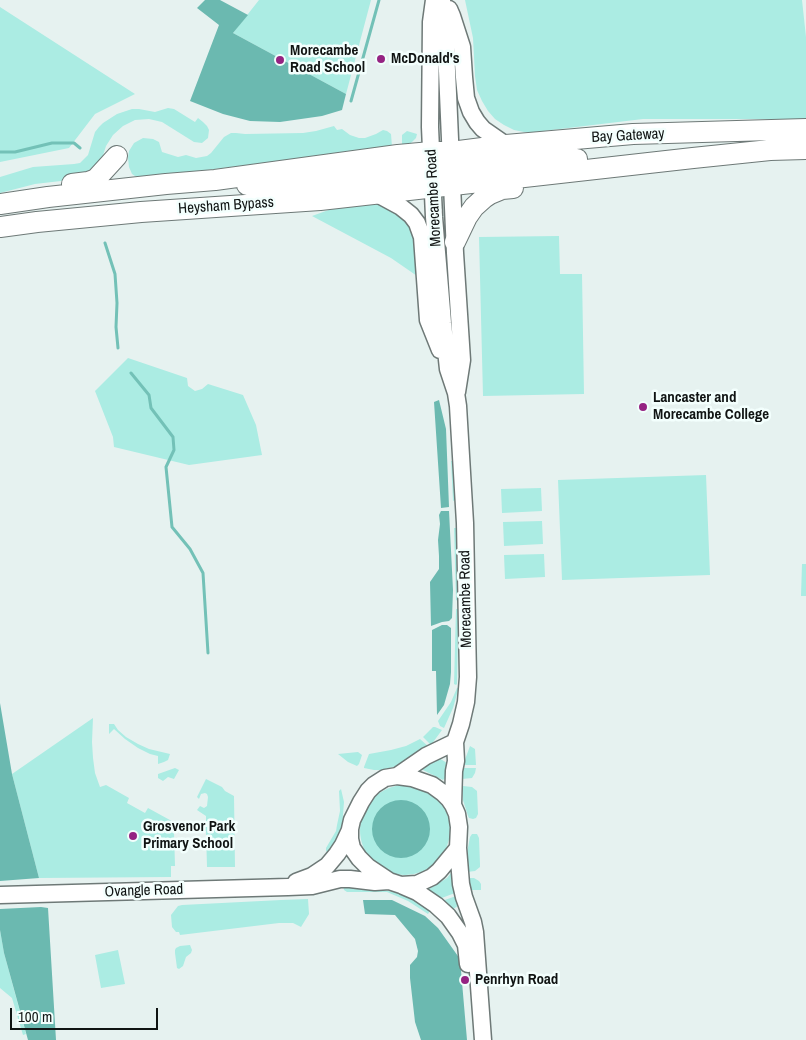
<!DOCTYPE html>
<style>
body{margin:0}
#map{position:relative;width:806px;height:1040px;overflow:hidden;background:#e6f2f0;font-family:"Archivo Narrow",sans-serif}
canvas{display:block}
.scale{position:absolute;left:10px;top:1008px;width:148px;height:22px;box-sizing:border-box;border:2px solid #101413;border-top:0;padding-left:6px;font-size:15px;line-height:18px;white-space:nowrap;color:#101413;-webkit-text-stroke:4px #f3fffd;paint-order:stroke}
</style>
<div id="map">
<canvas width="806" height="1040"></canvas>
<div class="scale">100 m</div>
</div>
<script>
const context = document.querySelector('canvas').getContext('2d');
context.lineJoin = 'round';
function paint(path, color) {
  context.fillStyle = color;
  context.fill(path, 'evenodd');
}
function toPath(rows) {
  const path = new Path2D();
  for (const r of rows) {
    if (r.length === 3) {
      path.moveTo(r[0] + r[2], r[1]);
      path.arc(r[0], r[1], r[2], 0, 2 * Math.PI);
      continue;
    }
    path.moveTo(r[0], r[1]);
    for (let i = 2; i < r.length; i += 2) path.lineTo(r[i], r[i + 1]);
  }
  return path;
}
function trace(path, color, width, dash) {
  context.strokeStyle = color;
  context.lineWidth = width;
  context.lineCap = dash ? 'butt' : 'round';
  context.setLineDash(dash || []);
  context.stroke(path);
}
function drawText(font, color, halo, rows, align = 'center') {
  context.font = font + ' "Archivo Narrow",sans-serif';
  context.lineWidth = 5;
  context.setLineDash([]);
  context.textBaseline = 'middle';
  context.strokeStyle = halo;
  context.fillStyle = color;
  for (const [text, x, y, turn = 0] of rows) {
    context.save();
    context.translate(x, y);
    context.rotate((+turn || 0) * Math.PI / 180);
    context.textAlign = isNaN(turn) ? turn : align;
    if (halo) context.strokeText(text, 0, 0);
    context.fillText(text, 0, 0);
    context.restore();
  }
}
const green = toPath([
 [259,0,371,0,346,94,233,33],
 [465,0,802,0,806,37,806,119,643,119,535,132,524,132,514,130,504,125,495,119,488,111,482,101,477,90,475,76,473,38],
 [0,7,135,94,95,114,69,148,0,162],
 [168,108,174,109,195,122,198,118,203,122,207,126,209,130,208,138,202,143,194,142,162,122,149,119,135,120,123,126,113,135,106,146,100,165,78,179,35,184,0,193,0,177,33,167,74,164,80,163,88,155,95,132,99,127,103,123,117,114,132,109,139,109,155,112],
 [334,126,337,130,342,129,350,135,359,138,365,138,376,134,383,130,387,131,391,134,392,147,142,178,135,176,132,174,129,167,128,158,129,151,134,143,143,138,153,139,159,142,162,152,178,157,186,155,196,158,207,156,211,153,224,137,231,133,236,133,245,134,303,133,316,131],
 [407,131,417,134,416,138,412,142,408,145,402,147,402,135],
 [348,203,381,203,401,216,407,223,412,230,415,239,420,278,391,258,312,216],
 [559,236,560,274,582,274,584,394,483,396,479,237],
 [128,358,187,378,188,386,195,391,202,389,208,384,243,395,256,425,262,455,189,465,114,447,113,437,95,391],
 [451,461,453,461,455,500,453,501],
 [706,475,710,575,562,580,558,480],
 [541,488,542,511,502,513,501,489],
 [542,521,543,544,504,546,503,522],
 [454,528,456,528,458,601,456,600],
 [544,554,545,577,505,579,504,555],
 [802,564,806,564,806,596,801,596],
 [456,609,458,609,458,627,457,684,456,685,454,684],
 [459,687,453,708,444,728,440,726,438,721,451,702,457,688],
 [93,718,92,742,93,758,95,773,100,787,106,785,129,798,127,803,145,813,148,808,179,825,179,831,174,831,175,866,171,866,171,877,39,878,12,774],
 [109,724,114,724,118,730,126,737,138,744,149,749,170,754,168,760,164,762,158,764,158,756,150,754,138,748,125,739,114,729,109,734],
 [433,727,435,727,442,730,431,745,423,737],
 [420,739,429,747,401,765,381,770,374,770,364,768,364,767,369,754,391,750,406,746],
 [470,746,475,749,476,765,463,765],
 [358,752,362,755,359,764,357,766,348,762,338,754],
 [439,758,447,763,445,778,443,780,423,770,423,768],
 [175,768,179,770,174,779,168,777,163,781,158,778,158,774],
 [463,768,476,768,475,773,472,778,462,779,463,786,472,787,477,791,478,814,476,818,473,819,469,818,468,816,463,800,461,774],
 [206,779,222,787,225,791,234,796,235,867,207,867,206,831,200,831,200,825,206,824,206,816,197,810,200,806,204,808,207,806,208,797,207,794,205,793,201,794,199,799,197,797],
 [405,830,45],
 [341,789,344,802,342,827,340,835,329,854,326,851,326,848,336,831,337,825,340,811,339,791],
 [472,834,477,834,479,838,480,864,480,867,475,871,467,872,467,878,474,878,479,881,481,884,481,890,467,890,466,858,470,837],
 [451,873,453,873,455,893,439,899,427,890,447,878],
 [343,885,356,885,399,893,408,896,431,909,428,914,408,901,387,892,347,892,344,890],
 [456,896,459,905,452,910,442,901],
 [308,899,309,914,301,927,293,923,279,923,180,935,179,932,176,932,172,927,171,915,178,906,182,905,281,900],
 [0,930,4,953,26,1034,23,1035,12,998,0,988],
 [190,945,192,950,191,953,186,957,183,966,179,969,177,968,175,953,175,950,176,948,180,946],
 [118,950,125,984,101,988,95,955]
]);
const forest = toPath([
 [205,0,220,0,248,15,233,33,346,94,342,110,322,116,280,122,250,121,223,114,190,101,219,25,197,8],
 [439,400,446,429,449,507,441,508,434,402],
 [441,511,449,511,453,590,452,618,449,621,442,622,431,626,430,582,439,569,439,556,438,540,440,524,439,515],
 [442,625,447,625,451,628,451,672,450,684,444,705,437,715,436,671,432,671,432,630],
 [0,703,12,774,39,878,0,881],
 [401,829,29],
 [363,900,392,900,425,916,438,928,460,959,467,1040,421,1040,415,1022,410,978,410,965,417,957,418,951,415,939,395,915,365,914],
 [41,907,48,908,56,1040,28,1040,4,953,0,930,0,909]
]);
const stream = toPath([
 [351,101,379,0],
 [0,152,15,152,52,143,74,143,80,148],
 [105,243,115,274,117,303,116,327,118,348],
 [131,373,149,395,151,408,173,437,174,450,166,467,172,527,190,549,203,573,208,653]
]);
const major = toPath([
 [434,0,431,22,430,127,434,217,443,323,448,369,456,393,458,406,465,523,468,677,466,702,461,724,455,742,456,761,454,771,453,805],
 [442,0,446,48,455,253,462,360,457,392],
 [449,9,452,16,462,47,464,77,466,98,471,112,477,122,483,129,506,145],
 [377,194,401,207,411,215,417,223,422,237,423,251,428,320,440,350],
 [397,776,426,756,455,742],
 [458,848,439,871,432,877,417,884,401,885,389,881,368,867,359,858,352,848,350,839,350,829,352,820,361,802,368,791,374,785,385,778,397,776,412,778,432,785,443,793,449,799,453,805,457,814,459,827,458,848,461,884,464,897,473,922,475,932,483,1040],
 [296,882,312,876,327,866,337,854,343,845,350,830],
 [403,886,417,892,436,905,448,916,460,933,466,945,468,964],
 [0,895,288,887,312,886,340,879,350,879,375,882,389,881]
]);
const highway = toPath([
 [431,156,436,161,442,165,452,167,486,165,517,162,577,159],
 [72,184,88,182,96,179,117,156],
 [247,185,280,186,308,185,432,171,440,171,447,174,452,179],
 [0,204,48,197,166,184,215,180,398,155,431,152,451,152,506,145,633,134,806,129],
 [0,227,37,222,141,212,320,200,693,158,770,150,806,149],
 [455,242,467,217,474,207,484,198,490,194,502,189,513,188]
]);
const markers = [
 [381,59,5,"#952382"],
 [280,60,5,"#952382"],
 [643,407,5,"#952382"],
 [133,836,5,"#952382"],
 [465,980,5,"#952382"]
];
const poiNames = [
 ["Morecambe",290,51],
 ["Road School",290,68],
 ["McDonald's",391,59],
 ["Lancaster and",653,398],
 ["Morecambe College",653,415],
 ["Grosvenor Park",143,827],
 ["Primary School",143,844],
 ["Penrhyn Road",475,980]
];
const streetNames = [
 ["Bay Gateway",628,136,-3],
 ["Morecambe Road",434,198,-93],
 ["Heysham Bypass",226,206,-4],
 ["Morecambe Road",466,599,-91],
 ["Ovangle Road",144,891,-2]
];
paint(green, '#abece3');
paint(forest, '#6bb9b0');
trace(stream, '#73c1b7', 3);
trace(major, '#6e7977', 19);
trace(highway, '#6e7977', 22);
trace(major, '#fff', 16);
trace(highway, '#fff', 20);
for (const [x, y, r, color] of markers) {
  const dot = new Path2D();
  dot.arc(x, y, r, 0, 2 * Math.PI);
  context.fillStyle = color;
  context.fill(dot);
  trace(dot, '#f3fffd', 2);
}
drawText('bold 15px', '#101413', '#f3fffd', poiNames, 'left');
drawText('15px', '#101413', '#f3fffd', streetNames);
</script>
